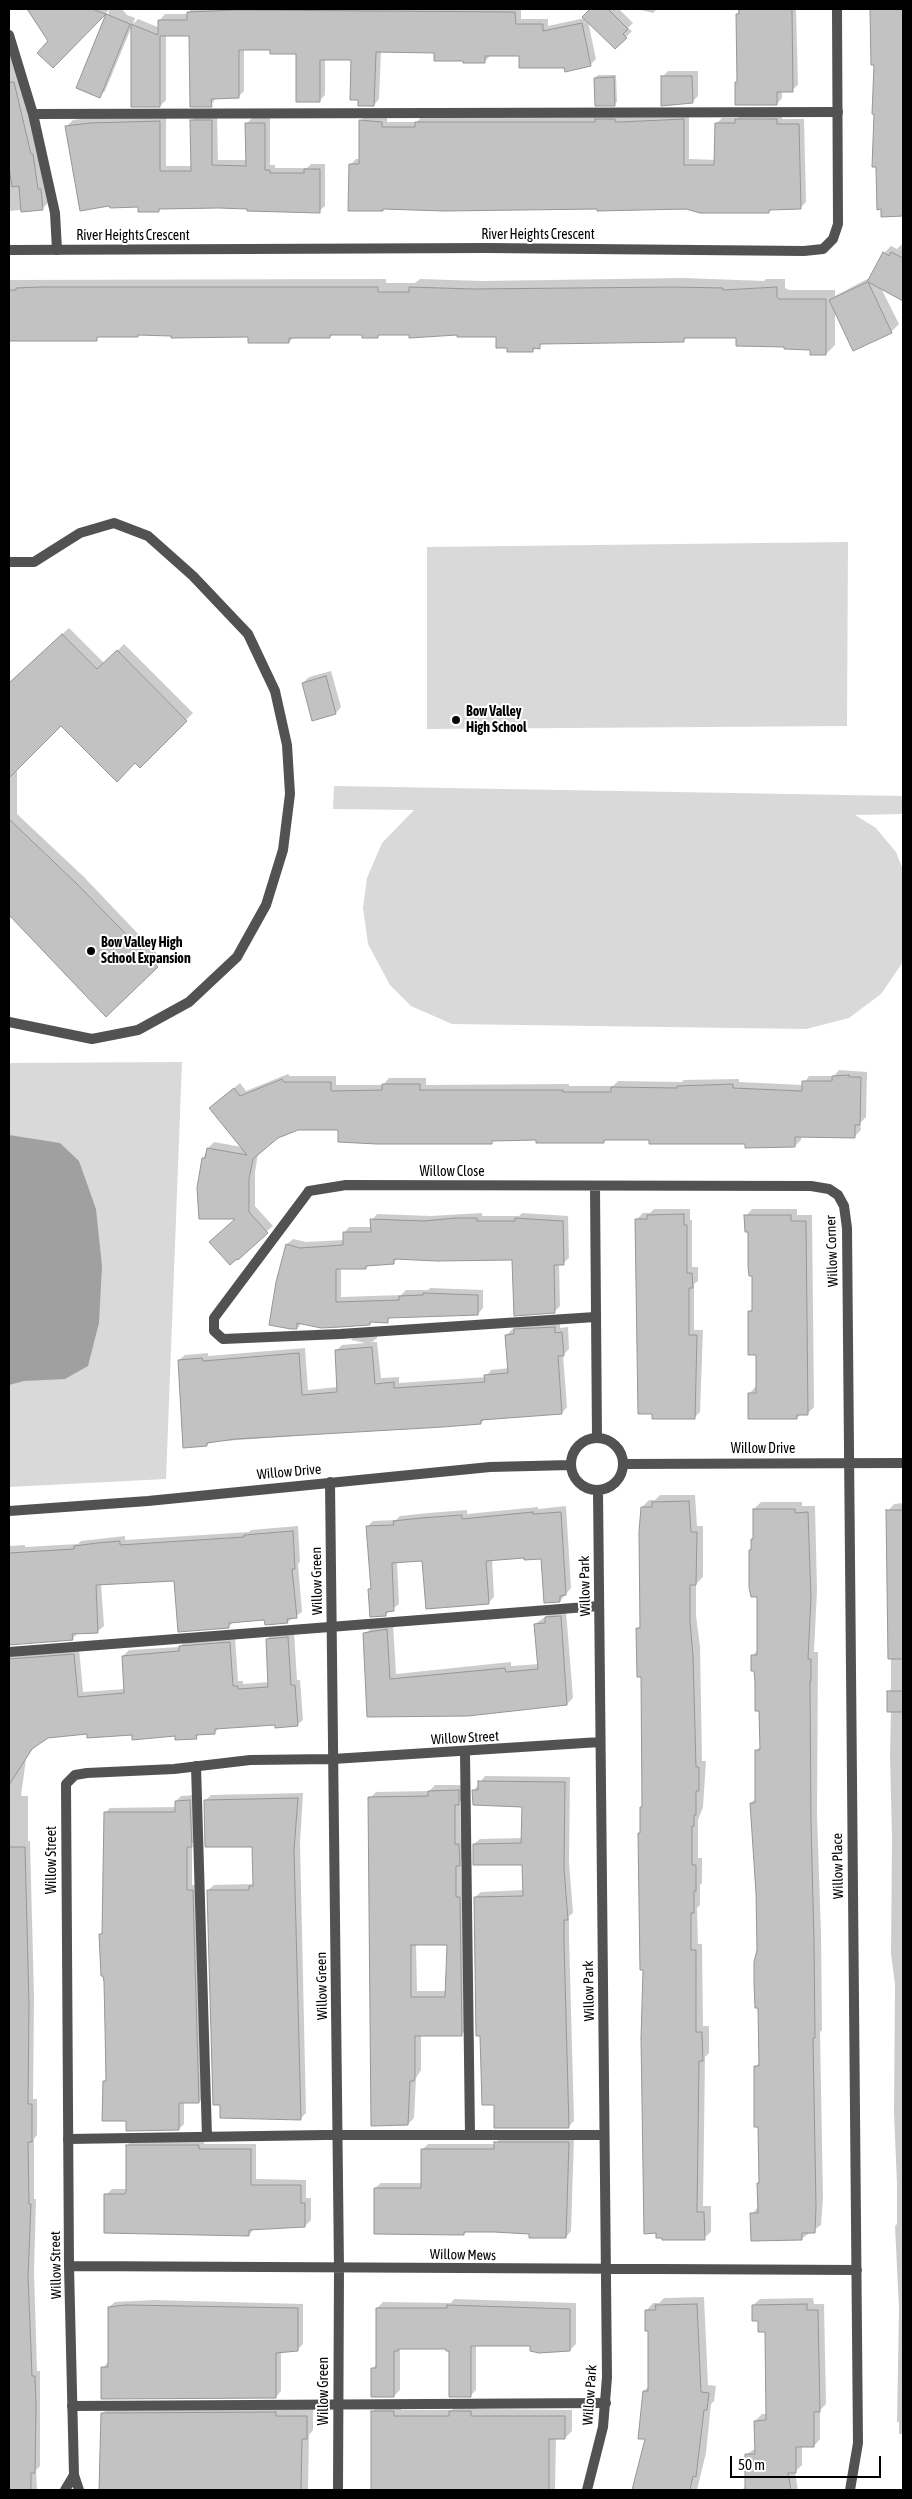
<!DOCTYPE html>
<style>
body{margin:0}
#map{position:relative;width:912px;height:2499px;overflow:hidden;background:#fff;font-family:"Asap Condensed",sans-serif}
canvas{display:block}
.frame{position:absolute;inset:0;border:10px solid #000;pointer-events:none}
.scale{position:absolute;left:730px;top:2456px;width:151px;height:22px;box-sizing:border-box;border:2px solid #000;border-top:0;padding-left:6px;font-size:15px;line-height:18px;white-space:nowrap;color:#000;-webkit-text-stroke:4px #fff;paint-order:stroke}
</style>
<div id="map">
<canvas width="912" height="2499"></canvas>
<div class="frame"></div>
<div class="scale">50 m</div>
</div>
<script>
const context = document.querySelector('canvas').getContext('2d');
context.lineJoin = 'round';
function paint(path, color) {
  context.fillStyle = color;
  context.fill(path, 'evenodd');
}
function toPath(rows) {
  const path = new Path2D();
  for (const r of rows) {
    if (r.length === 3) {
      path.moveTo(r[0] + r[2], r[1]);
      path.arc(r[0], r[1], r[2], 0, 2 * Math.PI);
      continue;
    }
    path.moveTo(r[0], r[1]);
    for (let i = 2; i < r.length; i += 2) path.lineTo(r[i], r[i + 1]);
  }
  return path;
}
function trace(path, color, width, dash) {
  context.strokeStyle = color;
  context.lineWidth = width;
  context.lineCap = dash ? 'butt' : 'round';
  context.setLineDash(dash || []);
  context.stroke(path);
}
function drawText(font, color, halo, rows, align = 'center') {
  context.font = font + ' "Asap Condensed",sans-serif';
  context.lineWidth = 4;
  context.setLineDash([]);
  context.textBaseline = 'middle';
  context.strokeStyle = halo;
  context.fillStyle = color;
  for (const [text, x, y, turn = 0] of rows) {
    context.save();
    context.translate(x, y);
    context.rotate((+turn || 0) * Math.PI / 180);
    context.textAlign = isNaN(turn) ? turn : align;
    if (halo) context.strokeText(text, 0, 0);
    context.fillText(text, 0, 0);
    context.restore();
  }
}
const green = toPath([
 [848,542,847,726,427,729,427,547],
 [334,786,903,796,903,814,855,815,876,828,896,852,903,870,903,962,881,994,849,1018,806,1029,452,1024,411,1006,390,985,368,944,363,908,367,878,382,843,414,810,333,809],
 [182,1062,166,1479,9,1487,9,1063]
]);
const water = toPath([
 [9,1135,60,1143,79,1161,96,1209,102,1266,99,1323,88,1366,65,1379,24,1381,9,1385]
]);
const shadow = toPath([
 [28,9,122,9,127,15,135,18,133,24,138,19,160,28,160,20,165,14,188,14,191,9,521,9,521,19,548,19,548,26,585,18,584,17,592,9,619,9,633,23,628,28,632,31,615,48,588,21,596,59,590,65,565,67,521,54,490,56,484,62,464,59,435,52,381,51,379,99,374,105,352,59,325,59,325,95,319,101,297,53,271,48,244,49,244,91,238,97,217,97,211,105,190,35,166,35,166,100,160,106,132,26,105,91,99,96,78,87,110,9,53,67,50,41],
 [637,9,657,9,653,13],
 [738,9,796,9,798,85,792,90,782,90,782,98,777,104,737,104],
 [871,9,903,9,903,216,882,216,875,64,872,64],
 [9,38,23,88,49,202,43,208,9,211],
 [668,71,698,71,698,96,692,102,662,104,662,77],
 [598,75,616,75,617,102,614,104,595,78],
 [689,114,689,159,716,160,716,124,722,118,738,118,742,114,782,114,782,119,804,119,806,202,800,208,772,209,769,212,599,207,385,208,382,210,350,165,356,159,360,159,360,121,366,115,387,117,387,122,417,122,422,116],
 [166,115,166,166,192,166,191,121,197,115,217,115,218,160,247,160,247,123,252,118,270,117,270,165,275,165,275,168,307,168,311,164,325,164,325,206,319,211,248,208,161,208,158,211,139,206,67,126,73,120,96,117],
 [903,243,903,299,881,288,899,324,891,332,835,309,835,345,826,354,811,348,738,336,688,336,683,341,545,342,532,351,508,347,498,336,458,334,380,334,377,337,363,334,333,334,330,337,294,337,289,342,249,336,140,334,138,336,100,335,96,339,9,338,9,280,386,279,386,283,415,283,420,279,482,281,684,278,764,281,766,279,785,279,785,288,789,290,835,290,835,296,871,277,884,253,891,246,897,249],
 [69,628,105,664,124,644,193,713,140,766,135,761,61,724,17,768,17,814,84,877,163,960,106,1016,9,912,9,683],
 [331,671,341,707,336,713,303,683,309,677],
 [839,1070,867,1072,866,1117,860,1123,861,1130,855,1136,801,1136,801,1140,795,1146,650,1138,607,1138,603,1142,494,1139,491,1142,339,1129,297,1129,277,1137,258,1153,255,1172,255,1206,273,1226,230,1263,237,1217,203,1159,208,1148,214,1142,242,1147,217,1102,240,1083,246,1091,288,1074,290,1076,336,1076,336,1085,383,1085,389,1078,426,1078,426,1085,569,1084,569,1086,613,1086,618,1081,682,1082,684,1080,739,1079,739,1082,803,1085,809,1076,834,1076],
 [654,1209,690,1209,690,1220,692,1220,692,1267,698,1267,698,1281,694,1284,694,1330,703,1330,700,1412,694,1418,637,1219,643,1213,650,1213],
 [752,1209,797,1209,797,1215,812,1215,814,1407,807,1414,801,1414,797,1418,750,1393,756,1386,757,1354,749,1312,753,1308,753,1275,746,1216],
 [482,1213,482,1216,519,1216,522,1213,568,1216,569,1258,563,1263,559,1263,560,1306,554,1312,513,1258,398,1258,393,1263,369,1265,366,1268,341,1268,341,1297,401,1295,406,1290,428,1290,430,1288,483,1290,483,1308,478,1314,391,1317,387,1321,372,1321,370,1324,302,1323,297,1328,287,1244,293,1239,306,1242,344,1240,344,1233,349,1227,372,1227,372,1220,377,1214,431,1216],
 [560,1321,560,1328,568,1327,569,1349,563,1355,567,1407,562,1413,485,1419,481,1423,210,1442,207,1445,179,1360,185,1355,208,1353,208,1356,305,1348,308,1390,338,1387,336,1351,342,1345,365,1343,351,1340,356,1335,377,1334,377,1338,372,1342,377,1342,381,1378,399,1377,399,1383,486,1377,491,1370,509,1368,507,1335,512,1329,521,1324],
 [660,1495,695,1495,697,1526,703,1526,703,1577,696,1584,696,1615,700,1647,702,1761,706,1761,703,1807,698,1820,698,1858,702,1858,702,1883,700,1885,700,1905,697,1908,698,1944,702,1944,703,2026,709,2026,709,2053,705,2057,703,2206,711,2206,711,2232,704,2238,663,2239,644,1969,639,1834,641,1832,641,1808,643,1805,642,1675,638,1628,641,1625,642,1507,649,1500,655,1500],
 [761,1502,802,1502,802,1506,815,1506,817,1590,814,1652,818,1652,817,1814,821,1933,822,2030,820,2032,823,2199,821,2225,801,2239,752,2214,759,2206,761,2182,755,2067,760,2062,757,1893,751,1803,756,1798,756,1751,761,1746,760,1710,756,1710,753,1655,758,1650,758,1595,750,1551,754,1537,754,1509],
 [903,1503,903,2473,902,2434,899,2434,899,2422,897,2422,899,2309,895,2226,897,2224,897,2184,894,2113,895,1984,891,1954,892,1838,890,1756,891,1711,888,1692,891,1689,891,1659,888,1511,894,1504],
 [566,1506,571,1588,560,1601,542,1558,525,1556,492,1559,494,1597,488,1603,424,1559,397,1562,399,1604,386,1614,369,1589,372,1586,367,1527,373,1521,396,1520,400,1516,428,1513,467,1510,467,1514,538,1507,538,1509],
 [298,1526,300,1562,298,1564,302,1612,287,1622,266,1619,234,1622,228,1627,175,1579,101,1584,104,1626,98,1631,78,1633,72,1639,9,1644,9,1546,25,1545,25,1547,78,1544,81,1541,125,1536,125,1540,249,1532,251,1530],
 [566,1611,573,1698,567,1704,369,1716,365,1634,371,1628,393,1624,396,1674,511,1662,511,1666,539,1664,535,1624,552,1612],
 [294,1632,297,1680,300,1680,303,1720,297,1725,276,1723,220,1727,215,1732,200,1733,196,1737,88,1732,48,1736,35,1745,26,1759,21,1796,28,1796,28,1841,30,1841,34,1997,33,2099,37,2099,37,2135,34,2139,34,2199,36,2199,34,2271,37,2371,40,2371,40,2466,36,2470,37,2490,9,2490,9,1650,79,1649,83,1692,125,1689,123,1656,129,1650,180,1647,186,1640,235,1637,238,1681,243,1681,243,1684,269,1682,267,1639,272,1634],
 [485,1776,570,1777,569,1862,573,1913,569,1916,569,1936,574,2121,568,2127,495,2104,475,1897,481,1892,524,1890,523,1863,474,1844,480,1839,522,1838,523,1805,474,1790],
 [435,1785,464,1785,464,1798,460,1802,461,1839,465,1839,465,1858,461,1862,462,1892,465,1892,467,2029,461,2035,421,2034,421,2070,416,2078,414,2118,408,2124,370,1798,376,1792,429,1791],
 [416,1944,448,1944,446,1991,417,1991],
 [303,1793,300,1843,306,2113,300,2119,208,1890,214,1885,253,1884,253,1845,205,1801,211,1795],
 [195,1795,196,1840,192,1844,192,1885,198,1885,204,2097,199,2102,184,2102,184,2124,179,2129,127,2119,104,2081,107,2079,106,1982,101,1934,103,1932,105,1813,110,1808,176,1807,176,1801,181,1796],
 [501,2137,574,2137,571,2231,566,2237,530,2232,467,2231,464,2234,375,2188,381,2183,423,2183,422,2150,428,2144,495,2144],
 [204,2139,204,2144,256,2144,256,2179,306,2180,306,2198,311,2198,311,2220,305,2226,255,2228,249,2235,106,2195,112,2189,127,2189,127,2145,133,2140],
 [704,2297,708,2385,716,2386,714,2401,711,2404,706,2453,697,2490,633,2490,646,2438,644,2391,649,2386,649,2330,646,2311,653,2303,659,2303,664,2298],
 [813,2298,814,2304,824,2304,826,2404,820,2410,820,2439,814,2446,802,2446,802,2465,795,2472,798,2490,742,2490,747,2484,747,2454,756,2448,755,2421,762,2414,767,2414,766,2331,753,2305,760,2299],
 [454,2299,576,2303,576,2344,570,2350,531,2345,476,2345,476,2390,470,2396,447,2348,400,2348,400,2390,394,2396,373,2368,377,2364,377,2308,383,2302,451,2303],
 [154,2300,303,2304,303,2344,298,2349,281,2351,281,2391,276,2397,103,2368,108,2362,109,2307,115,2302],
 [457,2404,477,2404,477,2409,572,2410,572,2431,565,2438,556,2438,555,2490,372,2490,372,2412,379,2405,401,2405,401,2410,452,2410],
 [110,2406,313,2409,313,2430,309,2435,308,2490,101,2490,103,2413]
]);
const building = toPath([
 [27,9,92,9,106,14,53,68,37,53,48,41,27,9],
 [590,9,608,9,628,29,623,34,627,38,615,49,582,17,590,9],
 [739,9,792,9,793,92,777,92,777,105,735,105,735,82,737,82,736,14,739,14,739,9],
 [870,9,903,9,903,216,881,217,881,209,877,210,876,167,872,167,874,114,872,114,874,65,871,65,870,9],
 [237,10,515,12,516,24,543,24,543,31,582,23,591,66,565,72,564,68,519,68,519,56,485,56,485,63,463,63,463,61,434,61,434,53,376,52,374,106,358,106,358,100,350,100,351,60,320,60,320,102,296,102,296,54,270,54,270,50,239,50,239,98,211,99,212,107,190,107,189,36,160,36,160,107,131,107,131,24,158,35,158,20,187,20,187,12,237,10],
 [106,14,130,24,100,98,76,88,106,14],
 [661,76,692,76,693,103,661,106,661,76],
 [614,77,615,106,595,106,594,78,614,77],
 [9,82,14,82,31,154,33,154,38,189,41,189,43,210,21,212,19,186,12,187,9,167,9,82],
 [595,119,615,119,615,122,620,122,684,119,684,165,714,165,715,123,735,123,735,119,777,119,777,124,799,124,801,209,769,210,769,213,700,213,686,209,597,211,597,209,444,211,383,209,383,211,348,211,349,164,359,164,359,120,382,122,382,127,415,127,415,122,595,122,595,119],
 [190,120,212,120,212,165,246,166,245,123,265,123,265,170,270,170,270,173,304,173,304,169,320,169,320,213,247,211,247,209,219,208,159,209,159,212,138,212,138,207,110,208,109,206,80,211,65,126,90,123,160,121,160,171,191,171,190,120],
 [883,252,889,256,891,252,903,258,903,301,868,282,892,333,853,351,829,300,867,282,883,252],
 [41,287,378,287,378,292,409,292,409,287,473,289,674,287,723,288,723,290,777,287,777,297,779,299,826,299,826,355,810,355,810,350,784,349,784,347,736,346,736,338,684,338,684,342,540,344,540,349,533,348,533,352,507,352,507,348,496,348,496,337,457,337,457,335,409,338,409,335,378,335,378,338,362,338,362,335,330,335,330,338,289,338,289,343,248,343,248,337,171,338,171,336,138,335,138,337,97,337,97,341,9,341,9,290,16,290,16,288,41,287],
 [62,634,97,669,117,650,187,721,140,768,135,763,117,782,61,726,9,778,9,683,62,634],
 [326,676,336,714,312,721,302,683,326,676],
 [9,819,77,884,158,967,106,1017,9,915,9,819],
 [849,1075,849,1077,861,1077,860,1125,855,1125,855,1138,795,1137,795,1147,745,1148,745,1144,649,1144,649,1140,604,1140,604,1143,536,1143,536,1140,492,1141,492,1144,377,1144,338,1142,338,1130,298,1130,278,1138,253,1159,249,1179,249,1212,268,1233,238,1260,237,1259,230,1265,209,1242,235,1219,199,1219,197,1188,202,1158,205,1158,207,1148,247,1155,209,1108,234,1088,240,1096,282,1079,284,1082,331,1082,331,1091,382,1090,382,1084,420,1084,420,1090,563,1090,563,1092,611,1092,611,1087,677,1088,677,1086,733,1084,733,1088,802,1091,802,1081,832,1081,832,1076,849,1075],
 [684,1214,684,1225,687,1225,687,1273,692,1273,693,1288,689,1288,689,1335,697,1335,695,1419,652,1419,652,1414,638,1414,635,1219,647,1219,647,1215,684,1214],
 [744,1215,791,1215,791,1221,806,1221,808,1415,797,1415,797,1419,748,1419,748,1393,756,1393,756,1355,748,1355,748,1311,752,1311,752,1276,749,1276,748,1267,748,1232,745,1232,744,1215],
 [455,1218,477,1218,477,1221,515,1221,515,1218,563,1221,564,1265,554,1265,555,1313,514,1316,512,1260,437,1261,394,1259,394,1264,366,1266,366,1269,336,1269,336,1302,399,1300,399,1296,423,1295,423,1293,478,1295,478,1315,388,1318,388,1323,370,1322,370,1325,340,1327,321,1328,297,1323,297,1329,291,1329,269,1325,276,1282,286,1244,300,1248,343,1245,343,1232,371,1232,370,1219,424,1221,455,1218],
 [555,1327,555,1333,562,1332,564,1356,558,1356,562,1414,481,1420,481,1424,443,1427,236,1439,207,1443,207,1446,183,1448,178,1360,202,1358,203,1361,299,1353,302,1395,337,1392,335,1350,372,1347,375,1384,394,1382,394,1388,485,1382,484,1375,508,1373,505,1335,514,1334,514,1329,555,1327],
 [689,1501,691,1532,697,1532,696,1585,690,1585,690,1622,693,1655,696,1767,699,1767,699,1791,696,1791,696,1815,694,1815,694,1826,692,1826,692,1865,696,1865,696,1891,694,1891,694,1913,691,1913,691,1950,696,1950,696,2032,702,2032,703,2061,699,2061,697,2212,704,2212,705,2240,662,2240,662,2238,656,2238,656,2233,644,2234,641,2038,643,1970,640,1970,638,1833,640,1833,640,1807,642,1807,641,1677,637,1677,636,1628,640,1628,639,1532,641,1507,652,1507,652,1502,689,1501],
 [753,1509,795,1509,795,1513,808,1512,811,1598,808,1659,811,1659,811,1681,810,1681,811,1822,814,1941,815,2038,813,2038,816,2207,815,2233,802,2233,802,2240,751,2241,750,2213,758,2213,757,2183,759,2183,758,2127,754,2127,754,2066,759,2066,758,2008,755,2008,754,1983,754,1962,757,1950,756,1893,750,1803,755,1803,755,1750,760,1750,759,1711,755,1711,755,1681,754,1671,751,1671,751,1655,757,1655,757,1597,751,1597,749,1587,749,1550,751,1550,751,1539,753,1539,753,1509],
 [886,1510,903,1510,903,1659,888,1659,886,1510],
 [533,1512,533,1514,561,1512,566,1595,560,1596,560,1602,544,1603,541,1559,524,1560,524,1558,486,1561,489,1604,426,1609,422,1561,392,1563,394,1611,386,1612,386,1616,370,1617,368,1589,371,1589,366,1526,394,1525,393,1521,421,1518,462,1515,462,1519,533,1512],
 [293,1531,295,1569,292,1569,297,1618,287,1619,288,1623,265,1625,264,1620,229,1623,229,1628,178,1632,174,1581,96,1585,98,1633,72,1634,73,1640,9,1645,9,1553,74,1549,74,1546,97,1543,120,1541,120,1545,244,1537,244,1535,293,1531],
 [561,1616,567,1705,468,1716,367,1717,363,1633,387,1629,390,1679,505,1668,506,1672,538,1669,534,1624,545,1623,545,1617,561,1616],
 [288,1637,291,1685,295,1685,298,1726,275,1728,275,1725,215,1729,215,1734,196,1735,197,1739,175,1740,175,1736,132,1740,132,1735,87,1738,87,1734,48,1738,32,1749,9,1785,9,1659,74,1654,78,1697,124,1693,122,1656,179,1651,179,1646,230,1642,233,1686,238,1686,238,1689,268,1687,266,1639,288,1637],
 [887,1691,903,1691,903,1712,887,1712,887,1691],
 [478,1781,565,1782,564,1868,568,1920,564,1920,564,1942,569,2128,494,2128,494,2105,482,2105,480,2036,476,2036,474,1897,523,1896,522,1865,473,1865,473,1844,521,1843,522,1807,473,1805,472,1790,478,1790,478,1781],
 [459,1790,459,1805,455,1805,455,1844,459,1844,460,1866,456,1866,456,1897,460,1897,462,2036,415,2036,415,2076,414,2081,410,2081,408,2125,371,2126,368,1797,428,1796,428,1791,459,1790],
 [411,1945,447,1945,445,1997,411,1997,411,1945],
 [298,1798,294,1850,301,2120,220,2118,220,2105,213,2105,207,1890,249,1890,249,1886,253,1886,252,1847,205,1847,204,1800,298,1798],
 [190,1800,192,1847,187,1847,187,1890,193,1890,199,2103,179,2103,179,2130,126,2131,126,2121,102,2121,103,2081,106,2081,105,2027,104,1982,103,1976,101,1976,99,1934,102,1934,104,1812,175,1812,175,1801,190,1800],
 [9,1847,25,1847,29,2004,28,2104,32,2104,32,2142,28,2142,29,2204,31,2204,28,2277,31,2348,32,2376,35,2376,36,2405,35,2473,31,2473,31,2490,9,2490,9,1847],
 [494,2142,569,2142,566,2238,529,2238,529,2234,494,2232,464,2232,464,2235,374,2234,374,2188,421,2188,421,2149,494,2149,494,2142],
 [126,2145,199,2145,199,2149,251,2149,251,2185,301,2185,301,2203,305,2203,305,2227,249,2230,249,2236,104,2233,104,2194,124,2194,126,2192,126,2145],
 [697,2304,701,2392,709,2393,707,2410,704,2410,696,2477,693,2476,690,2490,632,2490,645,2439,638,2439,643,2391,648,2391,648,2331,645,2331,645,2310,656,2310,655,2305,697,2304],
 [807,2304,807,2310,818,2310,820,2412,814,2412,814,2447,796,2447,796,2473,788,2473,791,2490,745,2490,745,2454,755,2454,754,2421,766,2420,765,2332,758,2332,758,2321,752,2321,752,2305,807,2304],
 [126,2305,298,2308,298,2351,276,2353,276,2398,101,2399,101,2367,108,2367,108,2307,126,2305],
 [447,2305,570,2309,570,2351,539,2353,530,2351,530,2346,471,2346,471,2397,449,2397,449,2351,446,2351,446,2349,398,2349,398,2351,394,2351,394,2397,371,2397,371,2368,376,2368,376,2308,447,2308,447,2305],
 [371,2411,394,2411,394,2416,449,2416,449,2411,471,2411,471,2416,565,2416,565,2439,549,2439,549,2490,371,2490,371,2411],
 [276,2412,276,2416,307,2416,307,2439,302,2439,301,2490,99,2490,101,2413,276,2412]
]);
const lane = toPath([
 [9,35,33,114,55,213,57,250],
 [33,114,838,112],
 [9,562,34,562,80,533,114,523,148,536,193,576,248,634,275,691,287,745,290,794,283,850,266,905,237,957,189,1002,138,1030,92,1039,9,1022],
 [309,1191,214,1318,214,1331,223,1339,340,1334,595,1317],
 [9,1652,599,1606],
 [465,1752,470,2135],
 [196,1766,207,2137],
 [68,2139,325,2135,604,2135],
 [72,2406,606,2403]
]);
const street = toPath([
 [9,250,486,248,804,251,823,249,833,239,838,224,837,9],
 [595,1187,597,1438],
 [309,1191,346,1185,811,1186,829,1189,838,1195,844,1206,847,1228,858,2443,850,2490],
 [597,1464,26],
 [624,1464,903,1463],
 [330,1482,339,2268,338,2490],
 [9,1511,148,1501,490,1467,571,1465],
 [69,2266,857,2270],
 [65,2490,74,2475],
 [79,2490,74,2475,69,2266,66,1784,75,1775,87,1773,174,1769,250,1760,333,1759,600,1742],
 [587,2490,603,2427,607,2377,598,1490]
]);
const markers = [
 [456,720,5,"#000"],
 [91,951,5,"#000"]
];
const streetNames = [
 ["River Heights Crescent",538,235],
 ["River Heights Crescent",133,236],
 ["Willow Close",452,1172],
 ["Willow Corner",832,1251,-92],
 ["Willow Drive",763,1449],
 ["Willow Drive",289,1472,-5],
 ["Willow Green",317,1581,-91],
 ["Willow Park",585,1586,-91],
 ["Willow Street",465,1738,-3],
 ["Willow Street",52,1860,-90],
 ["Willow Place",838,1866,-91],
 ["Willow Green",322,1986,-91],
 ["Willow Park",589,1991,-91],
 ["Willow Mews",463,2255,1],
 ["Willow Street",56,2265,-91],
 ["Willow Green",324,2391,-90],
 ["Willow Park",590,2395,-86]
];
const poiNames = [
 ["Bow Valley",466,712],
 ["High School",466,728],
 ["Bow Valley High",101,943],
 ["School Expansion",101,959]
];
paint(green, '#d9d9d9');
paint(water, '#a0a0a0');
paint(shadow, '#0003');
paint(building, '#c2c2c2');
trace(building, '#969696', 1);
trace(lane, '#525252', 10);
trace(street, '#525252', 10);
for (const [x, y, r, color] of markers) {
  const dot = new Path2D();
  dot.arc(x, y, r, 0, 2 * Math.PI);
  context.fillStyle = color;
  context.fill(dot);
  trace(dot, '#fff', 2);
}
drawText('14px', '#000', '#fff', streetNames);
drawText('bold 14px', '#000', '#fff', poiNames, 'left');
</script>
